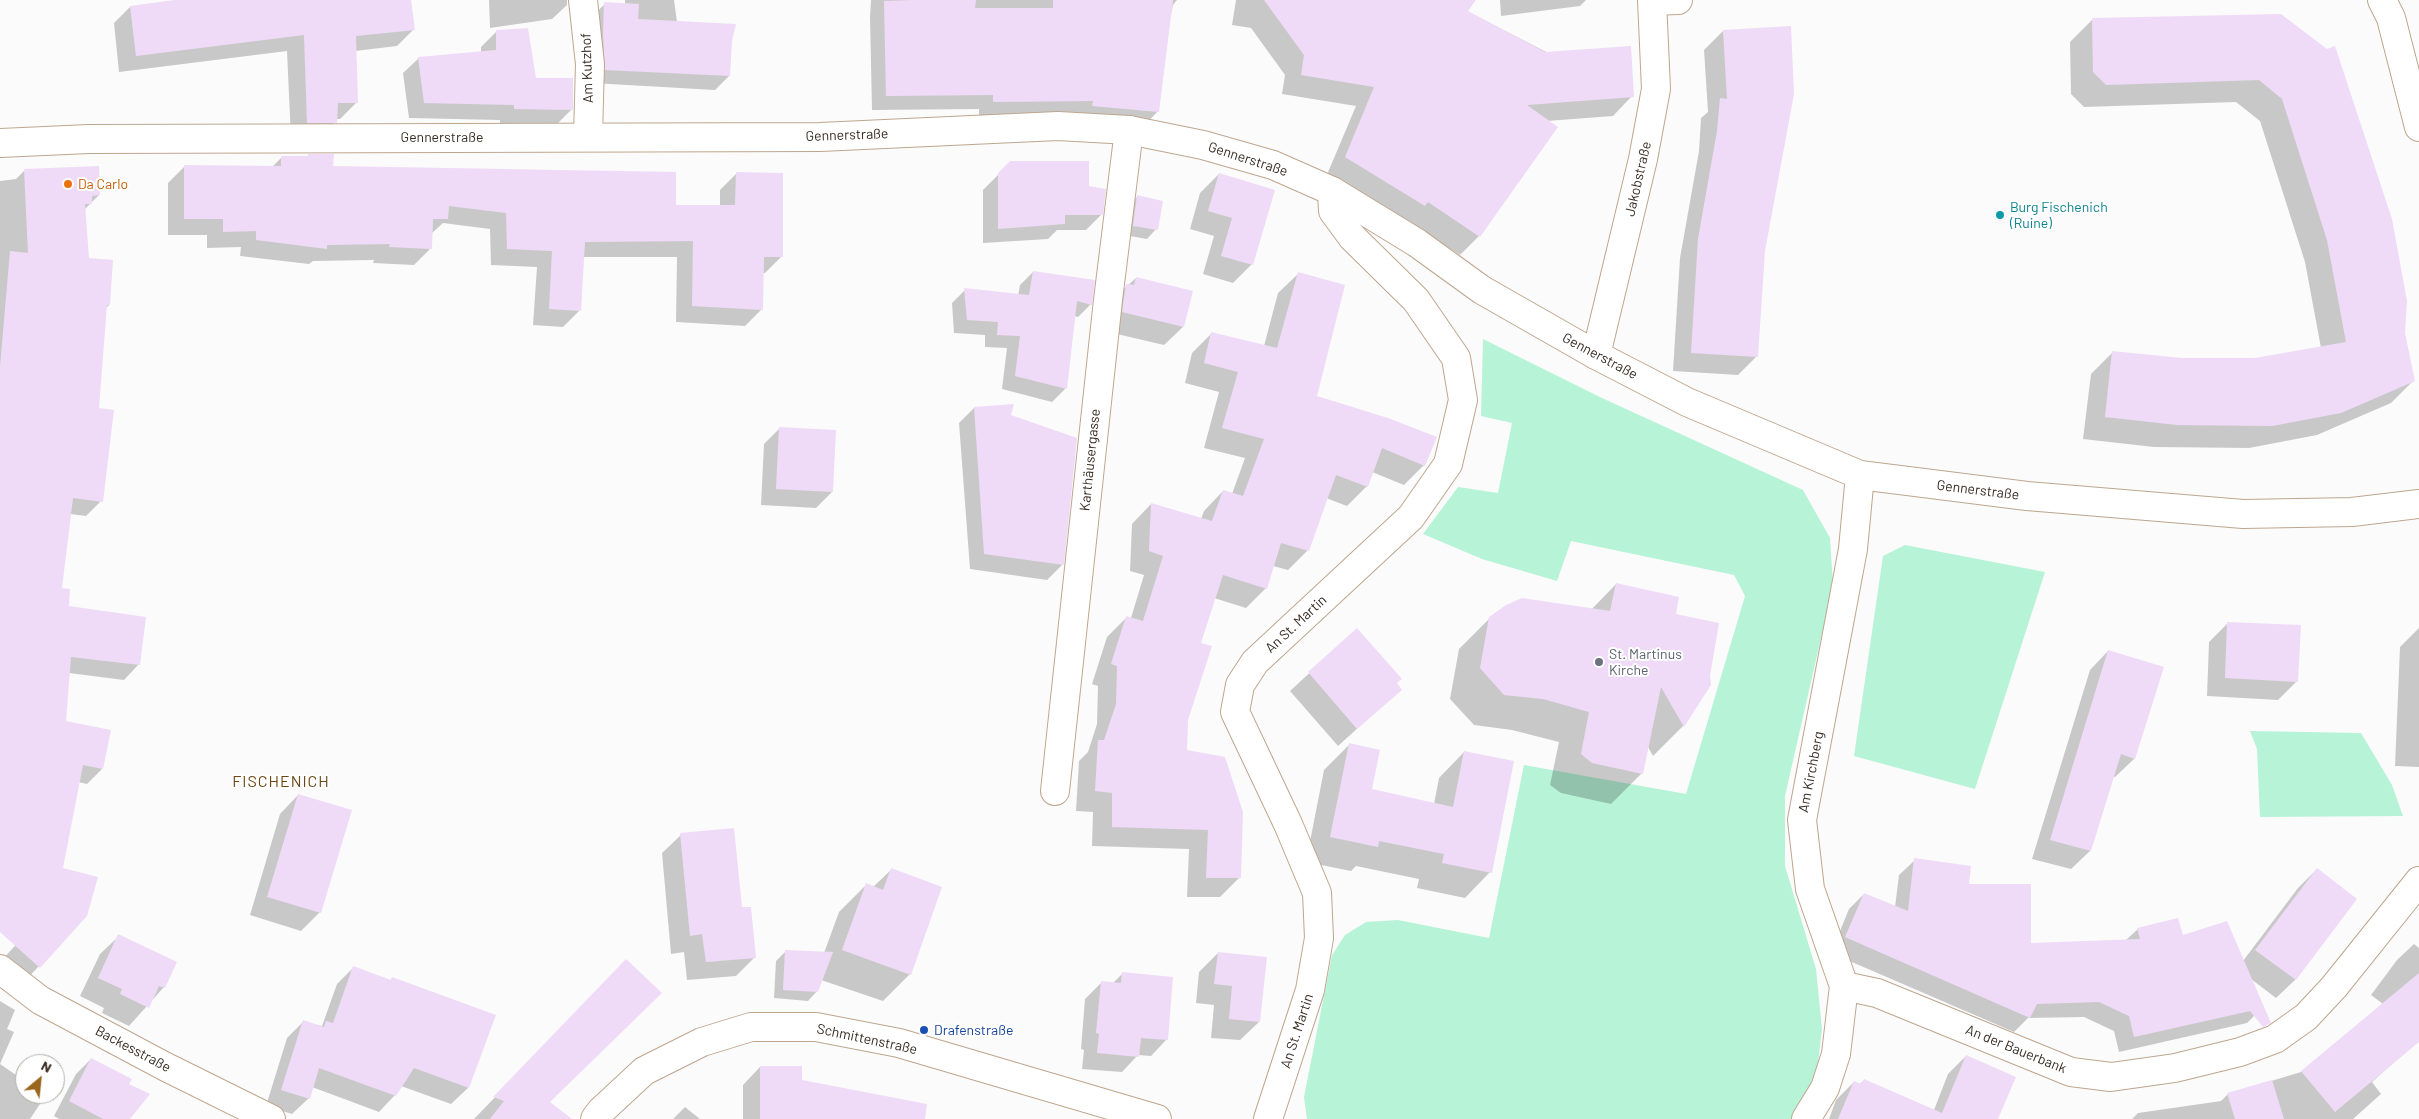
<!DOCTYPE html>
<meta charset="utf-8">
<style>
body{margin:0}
#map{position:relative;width:2419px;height:1119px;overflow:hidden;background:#fbfbfb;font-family:Barlow,sans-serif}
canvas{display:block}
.north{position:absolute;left:15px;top:1054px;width:50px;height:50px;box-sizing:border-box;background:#fff;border:1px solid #afaba7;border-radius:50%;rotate:28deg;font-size:14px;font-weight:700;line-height:20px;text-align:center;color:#362c23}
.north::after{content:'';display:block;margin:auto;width:18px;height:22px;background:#99661b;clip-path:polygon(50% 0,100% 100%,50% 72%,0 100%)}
</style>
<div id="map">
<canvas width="2419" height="1119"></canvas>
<div class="north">N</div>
</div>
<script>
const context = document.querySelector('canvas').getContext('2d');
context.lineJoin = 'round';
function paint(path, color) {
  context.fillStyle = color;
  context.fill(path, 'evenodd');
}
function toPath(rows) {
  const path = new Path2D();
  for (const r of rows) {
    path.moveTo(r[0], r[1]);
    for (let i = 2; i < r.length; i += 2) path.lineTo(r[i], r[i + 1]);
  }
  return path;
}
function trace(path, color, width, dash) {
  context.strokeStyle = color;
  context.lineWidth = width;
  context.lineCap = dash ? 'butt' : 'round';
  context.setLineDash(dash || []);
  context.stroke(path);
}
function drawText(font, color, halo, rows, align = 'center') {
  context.font = font + ' Barlow,sans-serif';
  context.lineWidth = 4;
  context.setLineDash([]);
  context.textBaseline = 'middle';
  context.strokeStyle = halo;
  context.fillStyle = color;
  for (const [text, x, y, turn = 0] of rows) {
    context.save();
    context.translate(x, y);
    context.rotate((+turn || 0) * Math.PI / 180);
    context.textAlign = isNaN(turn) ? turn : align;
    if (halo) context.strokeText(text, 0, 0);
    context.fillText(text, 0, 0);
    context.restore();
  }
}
const green = toPath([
 [1483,339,1602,398,1803,490,1830,538,1833,585,1785,796,1785,866,1816,969,1822,1029,1816,1080,1794,1119,1307,1119,1304,1097,1332,955,1345,935,1366,922,1398,920,1489,938,1524,765,1686,794,1745,596,1734,575,1571,541,1557,581,1482,559,1423,534,1458,487,1498,493,1512,423,1481,416],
 [1905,545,2045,572,1975,789,1854,756,1883,556],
 [2250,731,2361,733,2392,785,2403,816,2260,817,2257,749]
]);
const shadow = toPath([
 [184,0,410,0,413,30,397,46,355,51,357,102,340,119,336,119,335,122,319,139,291,139,287,51,119,72,114,23,130,7],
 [489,0,567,0,567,5,552,19,490,28],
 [625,0,674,0,677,22,730,41,729,76,715,90,592,83,590,18,605,4,625,4],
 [871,0,1177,0,1173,5,1168,29,1158,111,1144,126,1079,115,979,116,979,109,872,110,870,17],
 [1236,0,1445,0,1632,96,1613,116,1547,121,1479,236,1460,255,1409,221,1405,224,1326,177,1356,106,1282,94,1285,75,1251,28,1232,25],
 [1500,0,1586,0,1580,6,1501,16],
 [2281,15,2413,381,2391,403,2317,435,2249,448,2154,447,2083,439,2091,374,2113,352,2182,360,2255,359,2321,348,2305,262,2260,121,2236,102,2084,107,2071,94,2070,42,2092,20],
 [1723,31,1765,244,1757,356,1738,375,1673,371,1680,258,1699,151,1701,118,1708,112,1704,50],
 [496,32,535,79,572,109,557,124,500,124,500,120,409,118,403,73,419,58,481,53,481,47],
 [282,157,332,167,675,206,720,206,720,190,736,174,782,256,765,273,762,273,762,309,745,326,676,322,677,257,583,257,579,311,563,327,533,325,537,267,491,265,490,229,443,223,431,234,431,248,414,265,373,263,374,260,313,261,309,264,240,256,241,247,207,248,207,235,168,235,168,183,184,167,272,167],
 [1010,163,1088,187,1102,214,1086,230,1057,230,1048,239,983,243,983,190],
 [24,171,99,195,84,210,88,259,109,305,105,309,97,409,101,501,86,516,70,514,61,589,67,607,139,664,124,680,69,673,64,722,102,769,87,784,78,782,61,868,86,916,24,982,1,961,34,925,0,920,0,181,16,179],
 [1219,174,1252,264,1233,283,1203,274,1214,236,1190,229,1200,193],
 [1137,197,1156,229,1147,239,1124,235,1128,206],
 [1033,272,1091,304,1078,317,1074,316,1065,389,1052,402,1002,389,1007,348,985,347,985,335,954,333,952,303,965,290,1018,296,1020,285],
 [1298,274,1315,397,1424,465,1404,485,1372,472,1367,486,1347,506,1326,498,1307,551,1288,570,1273,566,1266,588,1246,608,1214,598,1200,643,1187,720,1186,751,1240,877,1220,897,1187,897,1189,849,1092,846,1093,812,1076,811,1079,761,1088,752,1097,724,1098,686,1092,684,1107,637,1127,617,1131,618,1144,575,1130,571,1132,524,1151,504,1201,519,1204,511,1223,491,1232,494,1245,458,1204,448,1219,392,1185,383,1192,353,1212,333,1264,346,1278,293],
 [1136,278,1183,327,1164,345,1104,331,1107,304],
 [974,408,1010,416,1062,565,1047,580,970,569,959,423],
 [780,428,832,492,816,508,761,505,764,444],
 [1616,584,1674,615,1710,685,1683,726,1653,756,1648,747,1642,773,1611,804,1561,793,1550,785,1559,742,1512,730,1474,725,1450,699,1459,649,1490,618,1591,610],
 [2228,623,2297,681,2278,700,2207,696,2209,642],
 [2419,628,2419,767,2395,766,2400,647],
 [1356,630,1400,690,1338,746,1290,691],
 [2108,651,2134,759,2115,777,2113,776,2090,851,2071,869,2032,859,2090,670],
 [1349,745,1370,790,1434,804,1439,778,1464,752,1490,872,1465,898,1417,888,1419,879,1356,866,1351,871,1306,862,1324,770],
 [298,795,320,912,301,931,250,915,280,814],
 [681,835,741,909,754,958,736,976,687,980,684,952,671,954,662,853],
 [1915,860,1968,885,2030,944,2126,940,2138,929,2182,937,2243,961,2298,888,2317,869,2356,899,2295,980,2276,998,2251,979,2263,1007,2247,1023,2119,1052,2114,1031,2084,1017,2028,1018,2014,1032,1831,953,1849,909,1864,894,1895,907,1899,875],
 [891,870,910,974,883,1001,821,980,817,991,808,1001,774,998,776,961,786,951,824,953,839,912,866,885,873,887],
 [119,936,164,987,129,1026,102,1013,104,1008,80,996,100,954],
 [2414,944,2419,948,2419,1015,2409,1049,2372,1082,2381,1094,2353,1119,2132,1119,2138,1113,2221,1101,2228,1094,2301,1072,2383,1004,2371,995,2397,960],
 [1218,953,1259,1022,1240,1040,1211,1038,1214,1005,1196,1003,1199,972],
 [353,968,390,981,392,978,468,1088,451,1104,401,1086,395,1095,379,1112,312,1087,309,1098,292,1114,266,1106,287,1038,303,1022,322,1026,337,984],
 [1123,973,1167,1039,1151,1056,1138,1055,1122,1072,1082,1069,1084,1050,1081,1049,1085,999,1101,983,1112,984],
 [611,977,549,1103,553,1119,474,1119],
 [0,1001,15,1010,7,1029,14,1032,0,1064,25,1081,25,1094,46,1095,30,1119,0,1119],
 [1966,1056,1997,1119,1829,1119,1836,1100,1854,1082,1859,1085,1864,1080,1934,1110,1948,1074],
 [91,1059,127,1085,129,1119,59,1119,54,1116,76,1074],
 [760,1067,801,1081,918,1119,743,1119,743,1085],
 [685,1107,700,1119,673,1119]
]);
const building = toPath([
 [174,0,411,0,415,30,356,36,358,103,338,103,337,123,307,123,304,35,136,56,130,6],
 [913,0,976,0,975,8,1053,8,1053,0,1173,0,1159,112,1092,106,1093,101,993,102,993,95,886,96,884,1],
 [1264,0,1476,0,1468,11,1545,52,1631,46,1634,97,1527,105,1558,127,1480,237,1428,202,1425,206,1345,157,1374,87,1301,75,1304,55],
 [604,2,639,4,638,19,736,24,732,41,730,76,605,70,603,35],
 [2281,14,2327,49,2335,46,2392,219,2407,301,2405,333,2415,381,2341,413,2272,426,2177,425,2105,417,2112,351,2182,358,2255,358,2346,342,2327,240,2282,99,2259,80,2106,85,2093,72,2092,18],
 [1791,26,1794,94,1765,251,1758,357,1691,353,1698,239,1717,131,1720,98,1727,99,1723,30],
 [528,28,536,78,573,78,573,110,514,109,514,105,424,103,418,57,496,50,496,30],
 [308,154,334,154,333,166,676,172,676,205,735,205,736,172,783,173,783,257,764,257,763,310,692,306,693,241,585,242,581,311,549,309,552,251,507,249,506,213,449,206,448,219,433,219,432,249,389,247,390,244,327,245,327,249,256,240,256,231,223,232,223,219,184,219,184,165,281,166,281,156,308,156],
 [1010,161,1089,161,1089,186,1106,189,1103,215,1065,215,1065,224,998,229,998,173],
 [99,166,100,195,92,196,92,204,85,204,89,258,113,260,110,305,107,305,99,408,114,410,103,502,73,498,62,588,70,589,69,606,146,617,140,665,71,657,66,721,111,730,103,769,83,765,63,868,98,877,87,916,40,968,0,932,0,367,10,251,28,253,24,169],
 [1219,173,1275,190,1253,265,1221,256,1232,218,1208,211],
 [1137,195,1163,201,1158,230,1133,226],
 [1033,271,1095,280,1092,305,1077,301,1067,389,1015,376,1020,336,997,335,998,322,967,320,964,288,1029,295],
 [1298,272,1345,285,1317,396,1388,418,1437,437,1425,466,1382,448,1368,487,1336,475,1309,551,1281,543,1267,589,1223,575,1201,643,1212,646,1188,720,1187,750,1225,757,1243,812,1241,878,1206,878,1208,830,1112,827,1112,793,1095,791,1098,740,1104,740,1116,704,1117,666,1111,664,1126,616,1143,621,1163,556,1149,551,1151,503,1212,521,1223,490,1243,496,1264,439,1222,428,1238,372,1204,363,1211,332,1277,348],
 [1136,277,1193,291,1184,327,1122,312,1126,284,1134,285],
 [1014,404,1011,415,1077,438,1064,565,984,554,974,407],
 [779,427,836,430,833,492,776,489],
 [1616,583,1679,597,1676,614,1719,623,1710,676,1711,685,1684,727,1661,687,1643,774,1592,763,1581,754,1589,712,1543,699,1504,695,1480,668,1489,617,1506,605,1522,598,1610,611],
 [2227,622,2301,625,2298,682,2225,678],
 [1357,628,1402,679,1397,683,1402,690,1357,729,1308,672],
 [2108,650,2164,667,2135,759,2121,754,2091,851,2050,840],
 [1349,743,1380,750,1372,789,1453,807,1464,751,1514,761,1492,873,1442,863,1444,854,1379,841,1378,847,1330,837],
 [298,794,352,810,321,913,267,897],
 [734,828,742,907,751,907,756,958,706,962,702,934,690,936,680,833],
 [1914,858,1971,866,1969,884,2031,884,2031,943,2140,939,2137,928,2178,918,2183,935,2227,921,2271,1023,2263,1027,2250,1011,2134,1037,2129,1016,2099,1002,2037,1004,2030,1018,1845,937,1864,893,1908,911],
 [891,868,942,887,911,975,842,950,866,883,883,890],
 [2317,868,2357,899,2296,980,2255,950],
 [118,934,177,962,165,988,159,986,149,1008,120,994,122,989,98,978],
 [785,950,833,952,818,992,783,990],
 [1218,952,1267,957,1260,1022,1229,1019,1232,986,1214,984],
 [626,959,662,993,550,1102,572,1119,490,1119,504,1101,493,1097],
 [353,966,391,980,392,977,496,1015,469,1088,414,1068,396,1096,319,1068,310,1099,281,1090,303,1020,324,1027,326,1021,333,1023],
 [1122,972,1173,977,1168,1040,1141,1038,1139,1057,1097,1053,1099,1034,1096,1033,1101,981,1121,983],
 [2419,973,2419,1042,2335,1112,2301,1071],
 [1966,1055,2016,1077,1998,1119,1838,1119,1854,1081,1861,1084,1864,1079,1942,1113],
 [91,1058,132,1079,129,1084,150,1094,130,1119,103,1119,69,1101],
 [760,1066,802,1066,802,1080,927,1104,925,1119,760,1119],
 [2272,1080,2284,1119,2235,1119,2227,1093]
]);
const minor = toPath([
 [583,0,590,64,588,136],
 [2382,0,2391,18,2419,127],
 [1653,1,1678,0],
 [1596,355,1643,159,1656,89,1652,0],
 [1055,791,1108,300,1129,130],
 [0,969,40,1000,166,1067,271,1119],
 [1844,986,1877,993,2071,1072,2111,1077,2175,1068,2240,1052,2275,1039,2306,1017,2334,987,2419,881],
 [595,1119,601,1111,644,1071,702,1042,751,1027,816,1027,899,1043,1157,1119],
 [1268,1119,1310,990,1319,938,1317,893,1288,824,1235,712,1240,685,1255,662,1411,517,1448,464,1463,400,1456,358,1416,300,1352,237,1333,211,1332,191],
 [1806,1119,1825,1088,1836,1054,1844,986,1810,889,1802,820,1853,549,1860,475]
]);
const tertiary = toPath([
 [0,143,89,139,820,137,1058,126,1129,130,1203,145,1273,165,1332,191,1417,243,1482,290,1596,355,1687,402,1860,475,2027,496,2243,514,2352,512,2419,504]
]);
const markers = [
 [68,184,5,"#e8710a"],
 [2000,215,5,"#0f9aa8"],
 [1599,662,5,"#6b7280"],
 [924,1030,5,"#1a4fb4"]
];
const streetNames = [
 ["Am Kutzhof",587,68,-92],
 ["Gennerstraße",847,135,-2],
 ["Gennerstraße",442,137],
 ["Gennerstraße",1248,159,18],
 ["Jakobstraße",1638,179,-77],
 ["Gennerstraße",1600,356,28],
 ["Karthäusergasse",1090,460,-84],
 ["Gennerstraße",1978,490,7],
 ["An St. Martin",1296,624,-43],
 ["Am Kirchberg",1811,772,-79],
 ["An St. Martin",1297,1031,-72],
 ["Schmittenstraße",867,1039,12],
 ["Backesstraße",133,1049,28],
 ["An der Bauerbank",2016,1049,22]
];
const foodNames = [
 ["Da Carlo",78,184]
];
const cultureNames = [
 ["Burg Fischenich",2010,207],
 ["(Ruine)",2010,223]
];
const worshipNames = [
 ["St. Martinus",1609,654],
 ["Kirche",1609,670]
];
const transitNames = [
 ["Drafenstraße",934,1030]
];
const quarterNames = [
 ["FISCHENICH",281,782]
];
paint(green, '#b7f3d7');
paint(shadow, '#0003');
paint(building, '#efdbf7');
trace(minor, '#bea68e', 30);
trace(tertiary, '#bea68e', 30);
trace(minor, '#fff', 28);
trace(tertiary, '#fff', 28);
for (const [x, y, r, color] of markers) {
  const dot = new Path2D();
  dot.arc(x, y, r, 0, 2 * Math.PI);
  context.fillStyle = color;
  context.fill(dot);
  trace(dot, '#fff', 2);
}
drawText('14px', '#362c23', '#fff', streetNames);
drawText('14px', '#c56008', '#fff', foodNames, 'left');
drawText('14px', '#0d838f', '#fff', cultureNames, 'left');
drawText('14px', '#5b616d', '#fff', worshipNames, 'left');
drawText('14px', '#164399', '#fff', transitNames, 'left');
context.letterSpacing = '1px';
drawText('16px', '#6a4715', '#fff', quarterNames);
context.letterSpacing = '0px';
</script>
